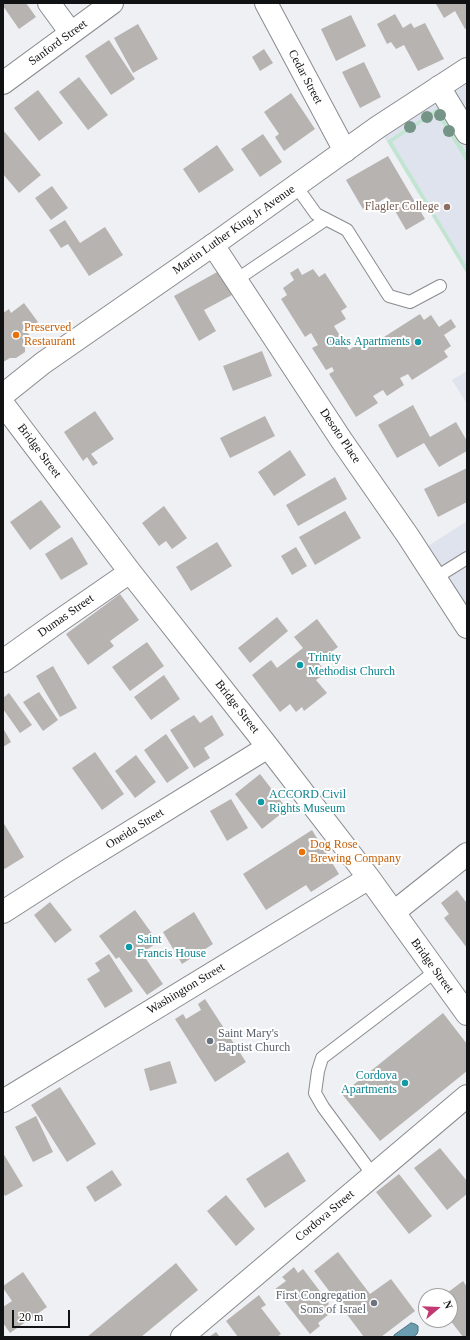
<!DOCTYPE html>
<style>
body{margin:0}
#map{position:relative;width:470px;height:1340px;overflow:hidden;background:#eff0f4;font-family:Georgia,serif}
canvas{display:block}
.frame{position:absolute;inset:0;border:4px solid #111213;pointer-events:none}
.north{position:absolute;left:418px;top:1288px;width:40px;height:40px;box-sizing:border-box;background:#fff;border:1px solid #a0a0a1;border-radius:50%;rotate:71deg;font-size:11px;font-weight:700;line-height:16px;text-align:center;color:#111213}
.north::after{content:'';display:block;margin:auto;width:14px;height:18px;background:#c23870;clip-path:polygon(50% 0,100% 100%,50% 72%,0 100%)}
.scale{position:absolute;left:12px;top:1310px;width:58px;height:18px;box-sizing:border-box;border:2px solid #111213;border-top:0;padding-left:5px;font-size:12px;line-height:14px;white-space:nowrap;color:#111213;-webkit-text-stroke:3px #fff;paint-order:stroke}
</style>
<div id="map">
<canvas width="470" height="1340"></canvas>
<div class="frame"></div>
<div class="north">N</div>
<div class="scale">20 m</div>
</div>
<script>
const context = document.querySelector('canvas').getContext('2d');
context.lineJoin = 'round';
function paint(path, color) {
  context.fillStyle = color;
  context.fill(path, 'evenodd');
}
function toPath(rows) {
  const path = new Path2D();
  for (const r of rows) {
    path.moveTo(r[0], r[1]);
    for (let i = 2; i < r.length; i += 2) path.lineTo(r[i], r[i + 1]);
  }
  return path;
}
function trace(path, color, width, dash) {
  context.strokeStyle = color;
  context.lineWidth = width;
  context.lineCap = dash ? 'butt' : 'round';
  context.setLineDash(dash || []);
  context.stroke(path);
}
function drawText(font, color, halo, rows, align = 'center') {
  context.font = font + ' Georgia,serif';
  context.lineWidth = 4;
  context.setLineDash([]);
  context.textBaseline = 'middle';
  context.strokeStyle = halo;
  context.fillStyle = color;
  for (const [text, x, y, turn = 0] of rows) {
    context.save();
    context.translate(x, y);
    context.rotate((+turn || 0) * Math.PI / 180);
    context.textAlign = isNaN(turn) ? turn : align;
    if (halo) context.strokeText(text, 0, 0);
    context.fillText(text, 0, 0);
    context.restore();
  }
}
const built = toPath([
 [467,69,467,274,378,127],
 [467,371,467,404,452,380],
 [467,521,467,607,428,546]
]);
const green = toPath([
 [438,108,467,154,467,163,436,113,392,142,467,267,467,274,387,141]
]);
const water = toPath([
 [411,1323,415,1324,418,1326,418,1331,417,1334,413,1337,394,1337,394,1335,411,1323]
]);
const building = toPath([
 [3,3,26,3,36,17,19,29,3,6],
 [437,3,467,3,467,28,465,29,455,11,444,18,436,4],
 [395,14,403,28,411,23,414,28,425,23,444,59,418,71,404,45,396,49,391,42,387,44,377,24],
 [351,15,366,46,336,61,321,29],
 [138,24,158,59,133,73,114,38],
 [109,40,135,79,111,95,85,56],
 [264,49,273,63,260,71,252,57],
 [364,62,381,97,360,108,342,72],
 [79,77,108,115,88,130,59,92],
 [38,90,63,123,39,141,14,108],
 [291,93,315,129,284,151,275,137,279,134,264,112],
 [3,130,41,175,19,193,3,174],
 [263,134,282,162,260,177,241,149],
 [217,145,234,170,199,193,183,169],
 [388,156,425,219,406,230,387,197,364,211,346,180],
 [52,186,68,208,51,220,35,198],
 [65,220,80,243,105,227,123,255,89,276,68,244,61,248,49,230],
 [298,268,302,275,313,269,319,277,325,273,347,307,341,311,346,319,334,326,349,350,362,341,367,348,378,342,381,347,388,343,384,337,420,314,424,320,431,315,439,327,451,319,456,327,444,335,451,346,444,351,448,357,412,380,408,374,400,378,404,385,387,396,383,390,373,396,378,403,356,417,329,374,334,371,332,367,326,370,312,348,318,345,311,333,305,337,281,299,287,295,283,288,294,280,290,273],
 [219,271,232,295,204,310,216,331,199,341,174,296],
 [24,303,38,322,26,330,32,339,25,345,25,352,16,358,10,358,3,362,3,313,9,309,11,313],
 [262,351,272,376,233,391,223,366],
 [413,405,430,437,456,422,467,441,467,451,439,467,424,443,397,458,378,425],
 [95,411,114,439,91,454,98,463,93,466,87,457,83,461,64,432],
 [265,416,275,436,230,458,220,438],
 [290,450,306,475,274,496,258,472],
 [467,468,467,502,438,517,424,489],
 [335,477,347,499,298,526,286,505],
 [41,500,61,527,30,550,10,522],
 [164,506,187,538,172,549,166,541,159,546,142,523],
 [345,511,361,538,315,565,299,537],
 [72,537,88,564,61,580,45,554],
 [217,542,232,566,191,591,176,567],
 [296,547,307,566,292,575,281,556],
 [120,594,139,620,110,641,114,646,88,665,66,634],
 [277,617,288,631,250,663,238,648],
 [317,619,338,647,318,662,326,673,316,680,327,693,304,711,302,707,296,712,290,704,280,712,252,675,271,660,277,668,303,648,294,637],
 [147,642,164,666,130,691,112,667],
 [53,666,77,708,60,717,36,676],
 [164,675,180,699,151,720,134,697],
 [39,692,58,720,43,731,23,702],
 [9,693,32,725,20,733,3,709,3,698],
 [194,715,200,723,212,715,224,735,204,748,210,758,194,768,170,730],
 [3,728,11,742,3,747],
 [166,734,189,768,167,783,144,750],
 [95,752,124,794,102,810,72,768],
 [136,755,156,782,135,798,115,771],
 [260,774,287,809,262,829,235,794],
 [231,799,248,828,227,841,210,811],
 [3,822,24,857,3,870],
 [312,830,339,874,311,892,306,885,266,910,243,874],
 [457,890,466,902,467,902,467,948,444,918,449,914,441,903],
 [50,902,72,930,55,943,34,915],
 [135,910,158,942,142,953,163,984,147,995,119,957,116,959,99,936],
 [194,912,213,944,182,964,163,932],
 [109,954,133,991,105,1008,87,979,100,971,95,963],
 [205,999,246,1062,215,1082,175,1019,183,1014,186,1019,201,1010,198,1004],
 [443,1013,467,1044,467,1071,380,1141,342,1094],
 [170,1061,177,1083,150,1091,144,1069],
 [60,1087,96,1144,67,1162,31,1105],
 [36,1116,53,1152,33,1162,15,1127],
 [440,1148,467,1181,467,1194,447,1210,414,1168],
 [288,1152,306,1181,265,1208,246,1179],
 [3,1153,23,1186,5,1196,3,1192],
 [112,1170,122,1185,95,1202,86,1187],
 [399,1174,432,1216,409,1234,376,1192],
 [226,1195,255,1229,236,1246,207,1211],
 [338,1252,370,1294,391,1279,415,1311,381,1337,364,1337,314,1271],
 [176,1263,198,1290,141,1337,87,1337],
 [294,1267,298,1273,303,1269,329,1303,328,1304,333,1311,318,1323,320,1326,310,1334,275,1289,286,1281,282,1277],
 [23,1272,47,1307,10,1333,3,1323,3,1307,12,1301,3,1288,3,1286],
 [463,1281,467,1287,467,1337,463,1337,450,1320,450,1296,443,1296],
 [259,1295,266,1305,261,1308,281,1334,277,1337,238,1337,226,1321],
 [216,1332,220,1337,209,1337]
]);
const service = toPath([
 [296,186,316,214,347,230,389,296,410,302,440,286],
 [236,280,325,220],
 [435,578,467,558],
 [373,1175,323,1107,315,1093,318,1071,322,1058,436,971]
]);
const minor = toPath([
 [49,3,71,33],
 [266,3,345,151],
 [3,83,112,3],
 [439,87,467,133],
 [213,245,342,441,408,536,467,627],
 [3,404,130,572,268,747,369,878,467,1014],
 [3,661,52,626,130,572],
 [3,912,70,869,268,747],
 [394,912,467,854],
 [3,1101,369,878],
 [182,1337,467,1096]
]);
const tertiary = toPath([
 [3,395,43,363,213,245,378,127,467,69]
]);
const trees = [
 [440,115],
 [427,117],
 [410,127],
 [449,131]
];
const markers = [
 [447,207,4,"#8d6e63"],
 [16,335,4,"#e8710a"],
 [418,342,4,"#0f9aa8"],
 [300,665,4,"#0f9aa8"],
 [261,802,4,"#0f9aa8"],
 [302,852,4,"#e8710a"],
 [129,947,4,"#0f9aa8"],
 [210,1041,4,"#6b7280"],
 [405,1083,4,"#0f9aa8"],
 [374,1303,4,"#6b7280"]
];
const streetNames = [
 ["Sanford Street",58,43,-36],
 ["Cedar Street",305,77,62],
 ["Martin Luther King Jr Avenue",234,230,-35],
 ["Desoto Place",340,436,56],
 ["Bridge Street",39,451,53],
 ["Dumas Street",66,616,-35],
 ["Bridge Street",237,707,52],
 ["Oneida Street",135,829,-32],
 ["Bridge Street",432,966,54],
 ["Washington Street",186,989,-31],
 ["Cordova Street",325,1216,-40]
];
const educationNames = [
 ["Flagler College",439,207]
];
const foodNames = [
 ["Preserved",24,328],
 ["Restaurant",24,342],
 ["Dog Rose",310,845],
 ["Brewing Company",310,859]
];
const cultureNames = [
 ["Oaks Apartments",410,342,"right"],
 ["Trinity",308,658],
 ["Methodist Church",308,672],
 ["ACCORD Civil",269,795],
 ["Rights Museum",269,809],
 ["Saint",137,940],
 ["Francis House",137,954],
 ["Cordova",397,1076,"right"],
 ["Apartments",397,1090,"right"]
];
const worshipNames = [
 ["Saint Mary's",218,1034],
 ["Baptist Church",218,1048],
 ["First Congregation",366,1296,"right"],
 ["Sons of Israel",366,1310,"right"]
];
paint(built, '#dfe3ee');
paint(green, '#c1e5d0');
paint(water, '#6a9db0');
trace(water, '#4f7381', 1);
paint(building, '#b7b3b1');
trace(service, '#8a8b8e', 14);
trace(minor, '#8a8b8e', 24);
trace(tertiary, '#8a8b8e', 24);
trace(service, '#fff', 12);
trace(minor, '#fff', 22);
trace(tertiary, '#fff', 22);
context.fillStyle = '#739487';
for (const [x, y] of trees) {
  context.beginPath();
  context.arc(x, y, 6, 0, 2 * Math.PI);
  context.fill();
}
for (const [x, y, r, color] of markers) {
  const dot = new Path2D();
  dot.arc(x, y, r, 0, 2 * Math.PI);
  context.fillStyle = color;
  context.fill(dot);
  trace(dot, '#fff', 1.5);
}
drawText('12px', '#111213', '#fff', streetNames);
drawText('12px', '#785e54', '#fff', educationNames, 'right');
drawText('12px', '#c56008', '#fff', foodNames, 'left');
drawText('12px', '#0d838f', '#fff', cultureNames, 'left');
drawText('12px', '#5b616d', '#fff', worshipNames, 'left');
</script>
